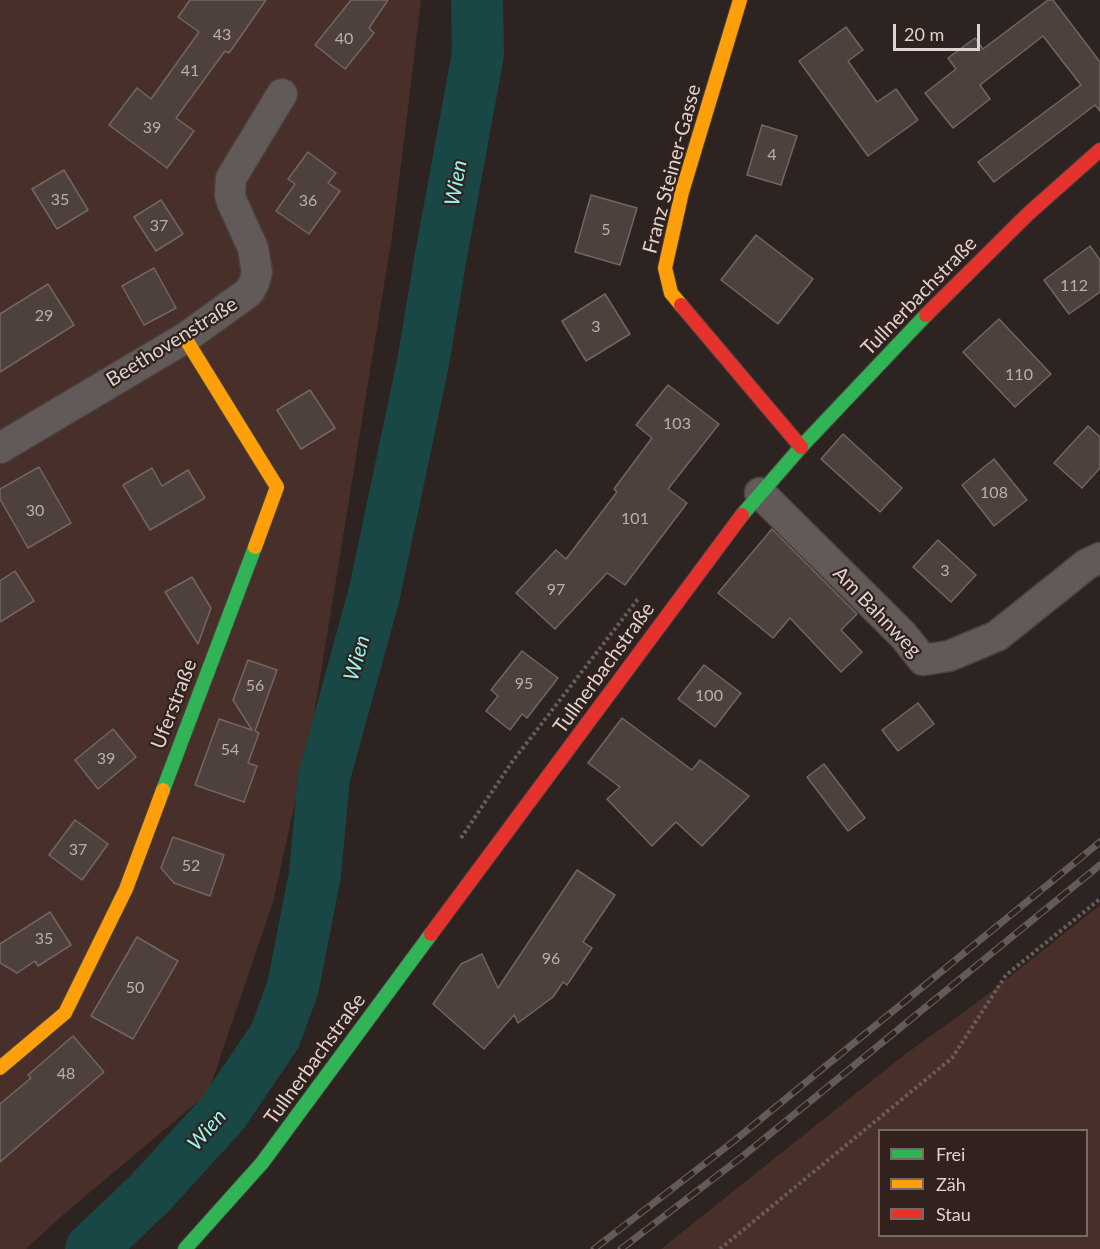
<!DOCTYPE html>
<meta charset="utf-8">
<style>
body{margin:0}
#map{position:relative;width:1100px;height:1249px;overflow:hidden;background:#2d2422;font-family:Lato,sans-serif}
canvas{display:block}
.legend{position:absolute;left:878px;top:1129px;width:210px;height:108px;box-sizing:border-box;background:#32211d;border:2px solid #776965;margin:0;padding:8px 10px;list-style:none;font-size:18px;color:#dfd4d1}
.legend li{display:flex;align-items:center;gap:12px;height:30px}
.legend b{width:30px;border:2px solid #776965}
.scale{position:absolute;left:893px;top:24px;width:87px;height:27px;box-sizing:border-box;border:3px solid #dfd4d1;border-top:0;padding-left:8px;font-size:18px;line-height:21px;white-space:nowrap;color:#dfd4d1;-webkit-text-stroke:4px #32211d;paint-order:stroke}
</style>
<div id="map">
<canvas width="1100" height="1249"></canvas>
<ul class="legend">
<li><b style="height:8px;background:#30b455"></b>Frei</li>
<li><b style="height:8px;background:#ff9f0a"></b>Zäh</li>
<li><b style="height:8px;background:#e5322d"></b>Stau</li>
</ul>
<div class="scale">20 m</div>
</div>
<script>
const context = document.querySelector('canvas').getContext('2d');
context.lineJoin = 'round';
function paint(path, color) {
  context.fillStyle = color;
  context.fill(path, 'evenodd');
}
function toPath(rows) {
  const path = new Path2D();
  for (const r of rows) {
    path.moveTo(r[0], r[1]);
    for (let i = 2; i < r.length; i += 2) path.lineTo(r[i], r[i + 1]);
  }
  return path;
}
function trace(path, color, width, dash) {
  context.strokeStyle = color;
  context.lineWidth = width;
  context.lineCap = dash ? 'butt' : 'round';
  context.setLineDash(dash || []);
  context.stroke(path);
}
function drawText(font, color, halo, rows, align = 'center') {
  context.font = font + ' Lato,sans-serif';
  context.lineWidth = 4.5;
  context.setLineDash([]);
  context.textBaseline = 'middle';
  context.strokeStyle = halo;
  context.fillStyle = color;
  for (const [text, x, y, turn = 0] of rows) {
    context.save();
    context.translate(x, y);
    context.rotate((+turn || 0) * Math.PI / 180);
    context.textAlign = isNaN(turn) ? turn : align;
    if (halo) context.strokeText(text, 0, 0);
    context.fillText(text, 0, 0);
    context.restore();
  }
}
const green = toPath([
 [0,0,421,0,393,230,313,721,273,902,208,1093,64,1214,26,1249,0,1249],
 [1100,905,1100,1249,661,1249,899,1059,979,1001],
 [880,1130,1086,1130,1086,1236,880,1236]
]);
const river = toPath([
 [91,1249,150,1193,223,1113,275,1036,293,987,315,874,324,777,374,595,423,363,440,261,478,54,477,0]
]);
const building = toPath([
 [190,0,266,0,229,53,225,51,176,118,194,131,167,168,109,125,137,88,151,99,199,32,178,17,190,0],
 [351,0,388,0,369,28,374,33,345,69,315,45,351,0],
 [1048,0,1053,0,1100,62,1100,111,1095,105,994,182,978,162,1081,85,1043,36,980,85,990,99,953,128,925,93,956,69,948,58,975,38,983,49,1048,0],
 [846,27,863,50,848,61,877,102,896,89,918,120,868,156,799,61,846,27],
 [762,125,797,136,781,185,747,175,762,125],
 [308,152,336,173,328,183,340,191,309,234,276,211,295,184,288,179,308,152],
 [64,170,88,210,57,229,32,189,64,170],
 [591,195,637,208,620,265,575,252,591,195],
 [161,200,183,234,156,251,134,217,161,200],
 [756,235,813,279,778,324,721,280,756,235],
 [1090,246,1100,260,1100,292,1069,314,1044,280,1090,246],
 [154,268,176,308,144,325,122,286,154,268],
 [48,284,74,325,0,372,0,314,48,284],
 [605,294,630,334,586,361,562,321,605,294],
 [999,319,1051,374,1015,407,963,352,999,319],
 [668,385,719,424,668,489,687,503,625,585,607,573,555,629,516,593,556,550,566,559,617,492,614,489,652,438,636,425,668,385],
 [310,390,335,428,301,449,277,410,310,390],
 [1088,426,1100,437,1100,468,1082,488,1054,463,1088,426],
 [843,434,902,488,880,512,821,459,843,434],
 [994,459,1027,500,994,526,962,485,994,459],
 [39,467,71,523,28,548,0,499,0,489,39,467],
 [152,468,162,486,188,470,205,498,150,530,123,485,152,468],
 [772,529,857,614,841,630,862,652,841,672,790,618,773,638,718,593,772,529],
 [938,540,976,575,951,602,913,567,938,540],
 [15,571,34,601,0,622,0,581,15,571],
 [192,577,211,608,198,644,165,592,192,577],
 [522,651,558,678,527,718,522,714,510,730,486,711,498,696,491,690,522,651],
 [248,660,277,670,255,731,259,733,248,763,257,766,244,802,195,785,219,719,252,730,233,700,248,660],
 [704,665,741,693,715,727,678,699,704,665],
 [918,703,934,724,898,751,882,730,918,703],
 [622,718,692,770,700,760,749,796,702,846,676,822,652,846,607,799,620,787,588,763,622,718],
 [113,729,136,757,98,789,75,760,113,729],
 [824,764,865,818,848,831,807,777,824,764],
 [75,820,108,844,82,880,49,855,75,820],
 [173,837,224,855,210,896,174,883,161,868,173,837],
 [577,870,615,895,583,942,592,948,567,985,563,982,553,997,518,1023,514,1015,484,1049,433,1004,461,964,482,954,498,988,577,870],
 [50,912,71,945,38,966,35,961,17,973,0,963,0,944,50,912],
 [137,937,178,961,133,1039,91,1016,137,937],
 [73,1036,104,1072,0,1162,0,1104,31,1078,28,1075,73,1036]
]);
const path = toPath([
 [461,838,512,762,638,599],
 [720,1249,952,1058,1006,975,1100,899]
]);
const street = toPath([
 [0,448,185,338,249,292,254,283,257,272,255,261,253,248,232,202,230,195,231,178,282,94],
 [760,493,903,635,923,660,949,656,997,636,1087,564,1100,558]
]);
const fast = toPath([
 [742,515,801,447,926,315],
 [163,790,255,547],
 [185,1249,262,1163,431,934]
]);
const slow = toPath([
 [681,305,671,293,665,268,682,192,740,0],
 [185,338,277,487,255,547],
 [0,1068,65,1013,126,889,163,790]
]);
const jam = toPath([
 [681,305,801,447],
 [926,315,1028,214,1100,150],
 [431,934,742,515]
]);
const rail = toPath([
 [594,1249,734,1141,1100,842],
 [621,1249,743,1156,1100,865]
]);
const numberNames = [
 ["43",222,35],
 ["40",344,39],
 ["41",190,71],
 ["39",152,128],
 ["4",772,155],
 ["35",60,200],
 ["36",308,201],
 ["37",159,226],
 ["5",606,230],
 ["112",1074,286],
 ["29",44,316],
 ["3",596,327],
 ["110",1019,375],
 ["103",677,424],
 ["108",994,493],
 ["30",35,511],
 ["101",635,519],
 ["3",945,571],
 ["97",556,590],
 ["95",524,684],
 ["56",255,686],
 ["100",709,696],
 ["54",230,750],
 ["39",106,759],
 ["37",78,850],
 ["52",191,866],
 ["35",44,939],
 ["96",551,959],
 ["50",135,988],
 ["48",66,1074]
];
const streetNames = [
 ["Franz Steiner-Gasse",672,169,-75],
 ["Tullnerbachstraße",919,296,-46],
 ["Beethovenstraße",172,342,-32],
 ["Am Bahnweg",877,612,46],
 ["Tullnerbachstraße",604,668,-54],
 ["Uferstraße",174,704,-69],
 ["Tullnerbachstraße",315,1059,-54]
];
const waterNames = [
 ["Wien",456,183,-80],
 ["Wien",357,658,-74],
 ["Wien",207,1130,-49]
];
paint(green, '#492f29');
trace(river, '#194745', 52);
paint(building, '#4d403d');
trace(building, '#706765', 1.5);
trace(street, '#49413f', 33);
trace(fast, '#49413f', 16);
trace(slow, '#49413f', 16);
trace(jam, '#49413f', 16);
trace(path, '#645e5c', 4, [3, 3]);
trace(street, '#625a58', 30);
trace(fast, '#30b455', 14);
trace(slow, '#ff9f0a', 14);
trace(jam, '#e5322d', 14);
trace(rail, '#635b59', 7);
trace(rail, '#32211d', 4.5, [14]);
drawText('16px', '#baafac', null, numberNames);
drawText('20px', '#dfd4d1', '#32211d', streetNames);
drawText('italic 21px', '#90f7f4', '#32211d', waterNames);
</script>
